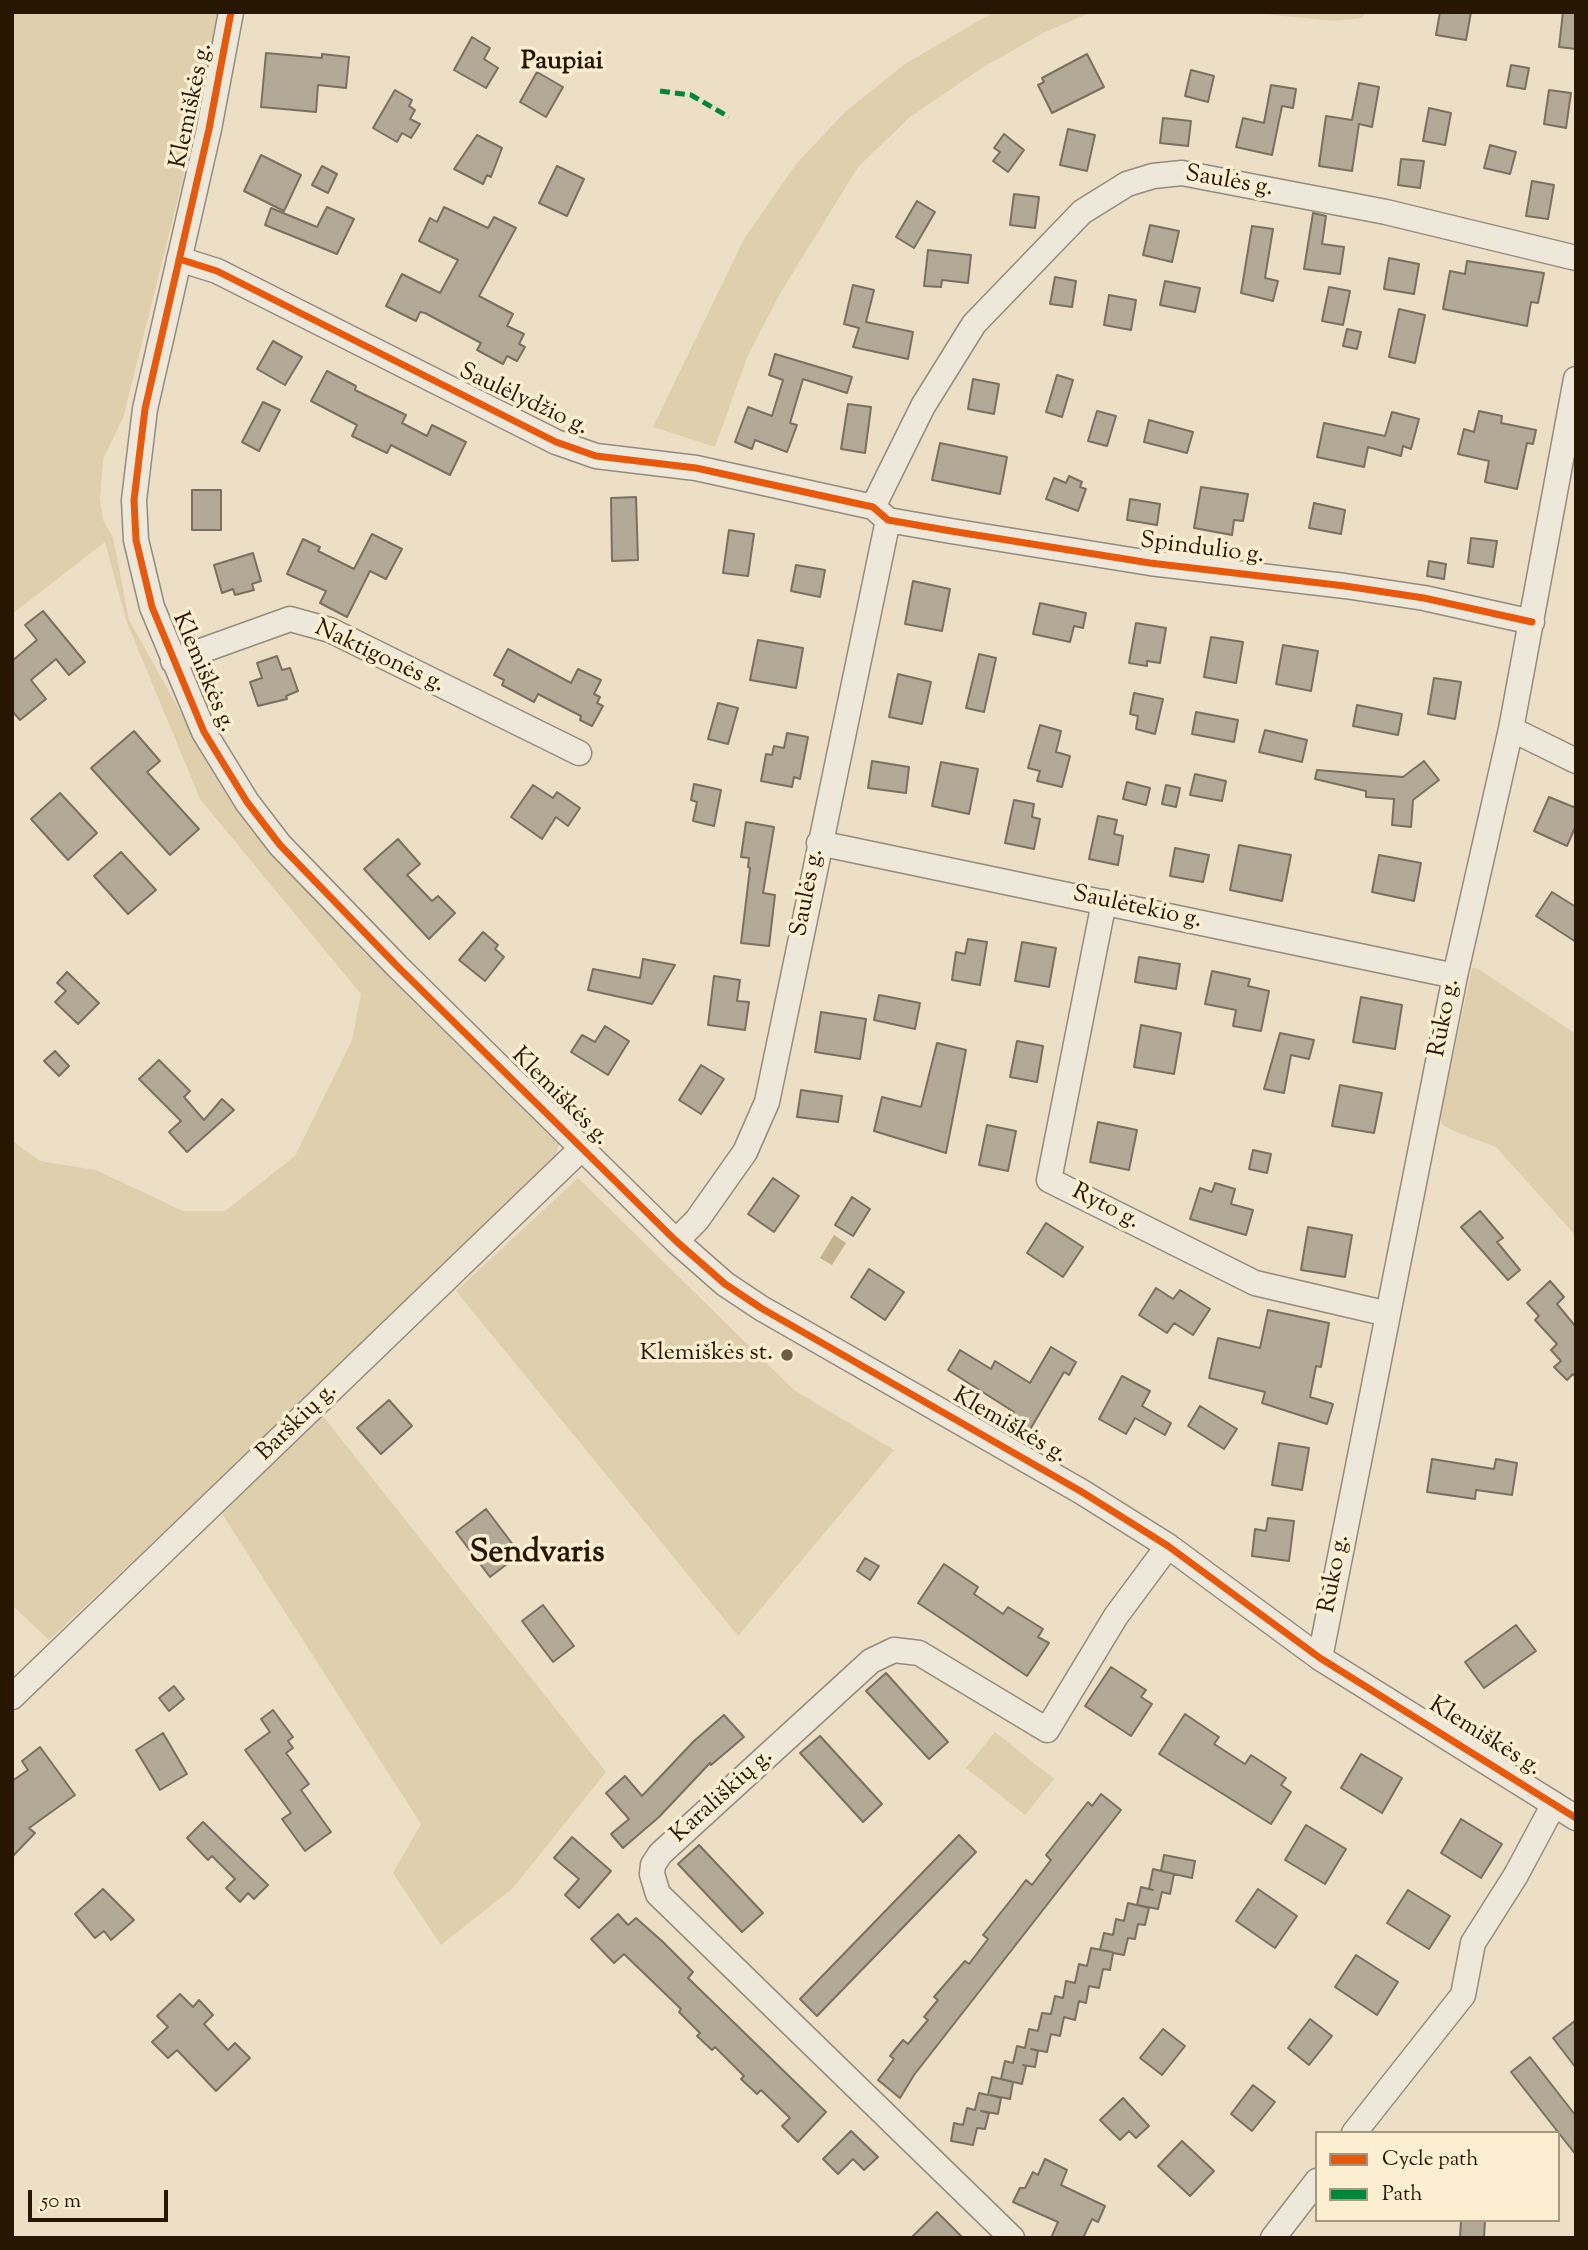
<!DOCTYPE html>
<meta charset="utf-8">
<style>
body{margin:0}
#map{position:relative;width:1588px;height:2250px;overflow:hidden;background:#ecdfc6;font-family:"Sorts Mill Goudy",serif}
canvas{display:block}
.frame{position:absolute;inset:0;border:14px solid #271601;pointer-events:none}
.legend{position:absolute;left:1315px;top:2131px;width:245px;height:91px;box-sizing:border-box;background:#fceed0;border:2px solid #a7987d;margin:0;padding:9px 12px;list-style:none;font-size:21px;color:#271601}
.legend li{display:flex;align-items:center;gap:14px;height:35px}
.legend b{width:35px;border:2px solid #a7987d}
.scale{position:absolute;left:28px;top:2190px;width:140px;height:32px;box-sizing:border-box;border:4px solid #271601;border-top:0;padding-left:9px;font-size:21px;line-height:24px;white-space:nowrap;color:#271601;-webkit-text-stroke:5px #fceed0;paint-order:stroke}
</style>
<div id="map">
<canvas width="1588" height="2250"></canvas>
<div class="frame"></div>
<ul class="legend">
<li><b style="height:9px;background:#e8590c"></b>Cycle path</li>
<li><b style="height:9px;background:#00873e"></b>Path</li>
</ul>
<div class="scale">50 m</div>
</div>
<script>
const context = document.querySelector('canvas').getContext('2d');
context.lineJoin = 'round';
function paint(path, color) {
  context.fillStyle = color;
  context.fill(path, 'evenodd');
}
function toPath(rows) {
  const path = new Path2D();
  for (const r of rows) {
    path.moveTo(r[0], r[1]);
    for (let i = 2; i < r.length; i += 2) path.lineTo(r[i], r[i + 1]);
  }
  return path;
}
function trace(path, color, width, dash) {
  context.strokeStyle = color;
  context.lineWidth = width;
  context.lineCap = dash ? 'butt' : 'round';
  context.setLineDash(dash || []);
  context.stroke(path);
}
function drawText(font, color, halo, rows, align = 'center') {
  context.font = font + ' "Sorts Mill Goudy",serif';
  context.lineWidth = 7;
  context.setLineDash([]);
  context.textBaseline = 'middle';
  context.strokeStyle = halo;
  context.fillStyle = color;
  for (const [text, x, y, turn = 0] of rows) {
    context.save();
    context.translate(x, y);
    context.rotate((+turn || 0) * Math.PI / 180);
    context.textAlign = isNaN(turn) ? turn : align;
    if (halo) context.strokeText(text, 0, 0);
    context.fillText(text, 0, 0);
    context.restore();
  }
}
const green = toPath([
 [12,12,217,12,217,42,123,418,103,459,100,499,103,520,113,537,129,620,213,770,259,834,363,951,560,1140,554,1164,49,1640,12,1605,12,1141,40,1161,96,1170,183,1211,225,1211,295,1156,352,1040,361,994,200,799,126,620,105,542,12,614],
 [994,12,1092,12,1045,32,982,68,910,117,858,167,781,292,748,355,715,447,653,427,744,239,796,164,845,112,905,64],
 [1242,12,1366,12,1362,18,1335,21],
 [1472,968,1477,968,1576,1034,1576,1236,1496,1147,1456,1132,1443,1125,1440,1118],
 [578,1178,794,1390,894,1450,738,1636,456,1291],
 [322,1415,606,1772,513,1888,441,1945,393,1873,421,1824,222,1514],
 [995,1732,1054,1779,1025,1815,966,1768]
]);
const water = toPath([
 [834,1235,846,1243,832,1265,820,1258]
]);
const building = toPath([
 [1440,12,1471,12,1466,40,1436,35,1440,12],
 [1563,12,1576,12,1576,49,1559,47,1563,12],
 [472,37,490,48,484,59,498,68,486,88,454,70,472,37],
 [266,53,322,58,322,54,349,57,346,88,318,85,316,112,261,107,266,53],
 [1087,54,1104,87,1052,113,1038,85,1044,82,1042,78,1087,54],
 [1511,65,1529,68,1525,89,1507,86,1511,65],
 [1191,70,1214,76,1208,102,1185,96,1191,70],
 [537,72,563,87,546,117,520,102,537,72],
 [1359,83,1379,87,1372,127,1359,124,1352,171,1319,166,1326,116,1352,120,1359,83],
 [1271,85,1296,89,1293,108,1282,106,1272,155,1236,147,1243,118,1264,123,1271,85],
 [395,90,412,100,409,106,415,110,410,119,420,124,411,138,402,133,397,142,373,128,395,90],
 [1549,90,1571,93,1566,128,1544,124,1549,90],
 [1429,108,1451,113,1445,145,1423,141,1429,108],
 [1163,118,1191,121,1188,146,1160,143,1163,118],
 [1068,129,1095,135,1087,171,1060,165,1068,129],
 [1004,134,1024,150,1008,172,993,161,1000,152,994,148,1004,134],
 [477,135,502,148,491,177,487,175,483,184,454,169,477,135],
 [1490,145,1516,152,1510,174,1484,168,1490,145],
 [261,155,301,175,284,211,244,191,261,155],
 [1401,159,1424,161,1420,188,1398,185,1401,159],
 [322,166,337,174,328,193,312,185,322,166],
 [557,166,584,179,567,216,539,203,557,166],
 [1532,181,1554,185,1548,219,1526,216,1532,181],
 [1014,194,1039,197,1035,228,1010,225,1014,194],
 [917,201,935,212,914,248,896,237,917,201],
 [327,207,354,219,337,254,265,225,271,208,317,227,327,207],
 [444,207,488,228,494,217,516,228,479,296,513,314,507,326,524,334,519,344,525,347,517,361,507,356,503,364,477,350,481,343,425,313,420,312,416,321,386,306,402,274,440,293,458,260,419,241,430,218,437,222,444,207],
 [1313,213,1326,216,1322,244,1344,247,1340,274,1304,269,1313,213],
 [1150,225,1179,231,1172,262,1143,255,1150,225],
 [1252,226,1273,229,1265,278,1278,281,1273,301,1241,293,1252,226],
 [928,250,971,255,968,283,942,280,941,287,924,286,928,250],
 [1389,258,1419,264,1414,294,1384,289,1389,258],
 [1467,261,1544,273,1538,303,1531,302,1527,326,1443,309,1450,271,1465,274,1467,261],
 [1055,277,1076,281,1072,307,1050,304,1055,277],
 [1165,281,1200,288,1195,312,1160,305,1165,281],
 [853,285,874,290,866,322,913,332,908,359,853,347,859,328,844,324,853,285],
 [1329,287,1350,291,1343,325,1322,321,1329,287],
 [1109,295,1136,300,1131,330,1104,325,1109,295],
 [1399,309,1425,315,1415,363,1389,357,1399,309],
 [1347,329,1361,332,1357,349,1343,346,1347,329],
 [273,341,302,357,285,385,257,369,273,341],
 [775,354,852,377,847,393,803,379,790,423,797,425,787,452,755,440,752,449,735,442,748,407,772,416,783,380,769,375,775,354],
 [327,371,356,386,355,390,406,415,402,423,427,436,432,425,466,442,450,475,391,445,387,453,352,436,357,425,311,401,327,371],
 [1057,375,1073,380,1062,417,1046,412,1057,375],
 [973,379,999,384,994,414,968,409,973,379],
 [263,402,280,410,259,451,242,442,263,402],
 [848,404,871,407,865,453,841,449,848,404],
 [1097,411,1116,416,1107,446,1088,441,1097,411],
 [1479,411,1502,416,1501,423,1536,430,1533,444,1527,443,1517,489,1485,482,1489,461,1458,454,1464,429,1474,432,1479,411],
 [1392,412,1419,419,1411,449,1403,446,1401,456,1368,447,1364,467,1317,457,1324,423,1385,436,1392,412],
 [1149,420,1193,432,1187,453,1144,442,1149,420],
 [940,443,1007,457,1000,494,932,480,940,443],
 [1069,476,1082,482,1080,487,1086,489,1078,511,1046,499,1054,478,1066,483,1069,476],
 [1201,487,1248,494,1243,521,1234,520,1232,535,1194,528,1201,487],
 [192,490,221,490,221,530,192,530,192,490],
 [636,497,638,560,612,561,611,498,636,497],
 [1130,499,1160,504,1157,525,1127,520,1130,499],
 [1314,503,1345,510,1341,534,1309,528,1314,503],
 [729,530,754,534,748,576,723,573,729,530],
 [372,534,402,549,386,579,370,571,347,617,320,603,326,591,287,574,303,539,320,547,318,551,354,569,372,534],
 [1471,538,1497,541,1493,567,1468,563,1471,538],
 [253,553,261,581,252,584,254,590,235,595,233,589,222,593,214,565,253,553],
 [1429,561,1446,564,1444,579,1427,576,1429,561],
 [796,565,825,570,820,597,791,591,796,565],
 [913,581,950,589,942,631,905,624,913,581],
 [1040,603,1086,613,1083,628,1074,626,1070,642,1033,634,1040,603],
 [43,611,85,662,69,675,56,659,31,680,46,699,20,720,12,711,12,661,37,640,25,625,43,611],
 [1136,623,1166,628,1160,663,1147,661,1147,666,1129,663,1136,623],
 [1211,637,1243,642,1236,683,1204,677,1211,637],
 [758,640,803,648,796,688,750,680,758,640],
 [1283,645,1318,651,1311,691,1276,684,1283,645],
 [508,649,571,683,578,669,601,680,594,694,600,697,597,703,603,706,592,726,580,720,581,716,538,694,534,702,502,685,504,680,494,675,508,649],
 [979,654,996,658,984,712,966,708,979,654],
 [277,656,282,670,290,668,298,691,286,696,287,699,258,706,250,682,262,678,257,663,277,656],
 [898,674,931,682,922,724,889,717,898,674],
 [1434,678,1461,682,1455,719,1428,714,1434,678],
 [1134,693,1163,699,1155,734,1136,729,1138,716,1130,714,1134,693],
 [718,703,738,708,728,744,708,739,718,703],
 [1357,705,1402,714,1398,735,1353,726,1357,705],
 [1196,712,1238,720,1234,742,1192,734,1196,712],
 [1040,725,1061,731,1056,752,1070,756,1062,787,1037,781,1040,771,1028,768,1040,725],
 [1265,730,1307,740,1302,762,1259,752,1265,730],
 [134,731,160,761,147,772,199,829,170,855,91,768,134,731],
 [787,733,808,737,800,779,794,777,792,787,761,781,766,754,772,755,774,746,784,748,787,733],
 [872,761,909,767,906,793,868,788,872,761],
 [1424,761,1439,780,1413,800,1411,827,1392,825,1394,799,1366,797,1366,791,1315,779,1317,770,1403,777,1424,761],
 [941,762,978,769,969,814,932,806,941,762],
 [1195,774,1226,781,1222,801,1190,795,1195,774],
 [1127,782,1150,788,1146,805,1123,799,1127,782],
 [694,784,721,790,714,826,693,821,697,802,691,800,694,784],
 [533,785,553,798,557,792,580,808,568,826,556,817,542,839,511,817,533,785],
 [1166,785,1180,788,1176,807,1162,804,1166,785],
 [60,793,97,833,68,860,31,819,60,793],
 [1549,797,1576,808,1576,825,1567,846,1534,831,1549,797],
 [1014,800,1034,804,1032,817,1040,819,1034,849,1005,843,1014,800],
 [1098,816,1117,820,1114,834,1123,836,1118,865,1089,859,1098,816],
 [746,822,774,827,763,893,775,895,769,946,741,943,750,868,748,867,749,858,741,857,746,822],
 [398,839,420,864,407,875,432,901,438,896,455,913,429,939,364,869,398,839],
 [1239,845,1291,855,1282,901,1230,890,1239,845],
 [1175,848,1209,855,1203,882,1170,876,1175,848],
 [121,852,156,890,128,914,94,876,121,852],
 [1379,855,1421,863,1414,901,1372,892,1379,855],
 [1552,892,1576,907,1576,942,1536,916,1552,892],
 [483,932,498,945,495,949,504,957,485,981,459,960,483,932],
 [968,939,987,942,980,985,952,980,956,952,965,954,968,939],
 [1022,942,1056,948,1049,987,1015,981,1022,942],
 [1139,957,1180,964,1176,989,1135,982,1139,957],
 [643,959,675,965,652,1004,588,990,593,969,640,978,643,959],
 [1212,971,1250,979,1248,986,1269,991,1261,1031,1233,1026,1236,1010,1205,1004,1212,971],
 [67,972,99,1003,78,1024,55,1002,66,991,57,983,67,972],
 [714,976,740,980,737,1001,749,1002,745,1030,708,1025,714,976],
 [879,995,920,1003,915,1029,874,1020,879,995],
 [1361,997,1402,1005,1395,1049,1353,1042,1361,997],
 [821,1012,866,1019,860,1059,815,1052,821,1012],
 [1141,1025,1181,1033,1174,1074,1134,1067,1141,1025],
 [605,1026,629,1041,608,1075,571,1052,582,1035,595,1042,605,1026],
 [1280,1033,1314,1040,1309,1059,1291,1055,1284,1093,1264,1089,1280,1033],
 [1017,1041,1043,1046,1037,1082,1010,1077,1017,1041],
 [937,1043,966,1050,946,1153,874,1131,882,1097,921,1107,937,1043],
 [55,1051,69,1066,59,1076,44,1061,55,1051],
 [159,1060,190,1091,184,1097,204,1120,222,1099,234,1110,187,1152,169,1132,181,1121,139,1079,159,1060],
 [701,1065,724,1079,701,1114,679,1100,701,1065],
 [1340,1085,1382,1093,1374,1133,1332,1126,1340,1085],
 [801,1090,842,1096,838,1122,797,1117,801,1090],
 [1098,1122,1137,1130,1129,1170,1090,1162,1098,1122],
 [987,1125,1016,1131,1008,1171,979,1165,987,1125],
 [1253,1150,1271,1154,1267,1173,1249,1169,1253,1150],
 [773,1178,799,1196,774,1232,748,1214,773,1178],
 [1215,1183,1235,1189,1231,1204,1253,1210,1246,1235,1190,1219,1200,1188,1212,1192,1215,1183],
 [852,1197,870,1209,853,1236,835,1225,852,1197],
 [1480,1211,1503,1238,1497,1242,1520,1270,1508,1280,1461,1227,1480,1211],
 [1046,1223,1083,1247,1063,1277,1027,1253,1046,1223],
 [1308,1227,1352,1235,1345,1277,1301,1270,1308,1227],
 [869,1269,904,1292,885,1320,851,1297,869,1269],
 [1550,1281,1564,1297,1557,1304,1576,1327,1576,1378,1573,1374,1567,1380,1554,1367,1561,1361,1551,1350,1557,1344,1535,1320,1539,1316,1527,1303,1550,1281],
 [1156,1288,1173,1299,1180,1290,1210,1309,1193,1335,1174,1323,1167,1333,1139,1315,1156,1288],
 [1268,1310,1329,1323,1321,1367,1316,1366,1310,1397,1333,1404,1327,1424,1262,1403,1265,1392,1209,1378,1218,1338,1260,1348,1268,1310],
 [1051,1347,1076,1362,1069,1375,1064,1372,1028,1433,1008,1422,1014,1412,948,1370,960,1350,991,1369,995,1361,1030,1383,1051,1347],
 [1122,1376,1150,1391,1142,1406,1171,1423,1165,1435,1135,1418,1126,1434,1099,1419,1122,1376],
 [389,1400,412,1426,381,1454,357,1428,389,1400],
 [1200,1406,1237,1429,1224,1449,1188,1426,1200,1406],
 [1279,1443,1309,1448,1302,1490,1272,1485,1279,1443],
 [1432,1459,1494,1469,1496,1459,1517,1463,1512,1495,1476,1490,1475,1499,1427,1492,1432,1459],
 [486,1509,520,1554,490,1577,456,1532,486,1509],
 [1268,1518,1294,1521,1289,1561,1252,1556,1255,1529,1266,1531,1268,1518],
 [865,1558,879,1566,870,1580,857,1571,865,1558],
 [944,1564,978,1587,974,1594,1003,1614,1008,1607,1043,1629,1038,1637,1049,1643,1027,1676,918,1603,944,1564],
 [543,1605,574,1646,553,1662,522,1621,543,1605],
 [1516,1625,1536,1651,1484,1688,1465,1662,1516,1625],
 [1111,1667,1146,1690,1141,1697,1152,1704,1131,1736,1085,1706,1111,1667],
 [886,1673,948,1742,929,1759,866,1691,886,1673],
 [174,1686,184,1699,169,1711,159,1698,174,1686],
 [273,1710,293,1737,288,1741,293,1748,286,1753,309,1784,301,1790,331,1832,305,1851,282,1819,291,1813,245,1750,270,1732,261,1719,273,1710],
 [1185,1714,1219,1737,1214,1744,1245,1764,1251,1755,1286,1778,1281,1785,1291,1792,1271,1824,1159,1754,1185,1714],
 [724,1715,744,1737,711,1765,710,1763,659,1817,623,1848,611,1834,629,1819,606,1793,625,1776,642,1796,694,1741,724,1715],
 [163,1733,187,1774,160,1790,136,1750,163,1733],
 [820,1736,882,1804,863,1822,800,1753,820,1736],
 [40,1747,75,1795,29,1828,35,1833,12,1857,12,1781,28,1770,22,1761,40,1747],
 [1361,1754,1402,1778,1382,1813,1341,1788,1361,1754],
 [1101,1794,1121,1810,914,2075,900,2098,878,2080,894,2059,890,2056,903,2040,908,2044,928,2020,924,2017,938,2000,934,1997,965,1961,969,1964,988,1939,983,1935,1014,1896,1026,1880,1032,1885,1051,1860,1046,1855,1088,1802,1092,1806,1101,1794],
 [1461,1819,1502,1844,1481,1878,1441,1853,1461,1819],
 [203,1822,268,1885,254,1899,248,1893,240,1902,226,1888,235,1879,212,1856,208,1860,187,1838,203,1822],
 [1306,1825,1346,1849,1325,1884,1285,1860,1306,1825],
 [959,1835,976,1852,817,2016,800,1999,959,1835],
 [572,1837,611,1871,579,1908,565,1895,579,1879,554,1858,572,1837],
 [699,1845,763,1913,742,1932,678,1864,699,1845],
 [1164,1855,1195,1861,1192,1878,1161,1871,1164,1855],
 [1153,1869,1174,1874,1170,1894,1162,1892,1158,1909,1137,1905,1141,1887,1153,1890,1149,1889,1153,1869],
 [103,1889,134,1920,111,1940,104,1931,95,1938,75,1914,103,1889],
 [1258,1889,1297,1916,1275,1948,1236,1921,1258,1889],
 [1408,1890,1450,1916,1429,1949,1387,1923,1408,1890],
 [1128,1903,1149,1908,1145,1925,1138,1924,1135,1939,1128,1938,1124,1955,1113,1953,1110,1970,1103,1969,1099,1988,1089,1986,1086,2003,1079,2001,1075,2020,1064,2017,1060,2036,1051,2034,1047,2052,1031,2049,1038,2051,1035,2067,1023,2065,1026,2066,1022,2084,1001,2079,1005,2061,1013,2063,1017,2046,1025,2048,1029,2029,1038,2031,1042,2013,1051,2014,1055,1996,1063,1998,1066,1981,1075,1983,1079,1964,1087,1966,1091,1948,1112,1952,1100,1950,1104,1933,1113,1935,1116,1919,1124,1921,1128,1903],
 [618,1914,628,1925,636,1918,662,1941,693,1972,688,1978,826,2112,798,2142,782,2126,790,2118,761,2090,757,2094,741,2079,744,2076,715,2047,712,2050,697,2036,700,2033,679,2012,681,2009,624,1954,614,1963,591,1939,618,1914],
 [1356,1955,1398,1982,1377,2015,1335,1987,1356,1955],
 [180,1994,193,2007,199,2000,213,2015,204,2024,228,2050,235,2043,250,2058,216,2091,177,2050,168,2058,152,2042,168,2027,157,2016,180,1994],
 [1310,2019,1332,2036,1309,2065,1288,2048,1310,2019],
 [1576,2020,1576,2068,1553,2038,1576,2020],
 [1163,2029,1185,2046,1162,2075,1140,2058,1163,2029],
 [1530,2057,1576,2116,1576,2155,1511,2072,1530,2057],
 [992,2077,1013,2082,1010,2099,990,2095,1001,2098,998,2114,981,2111,989,2113,985,2129,977,2128,973,2145,951,2141,954,2123,963,2125,967,2108,975,2110,979,2093,988,2095,992,2077],
 [1253,2085,1275,2102,1252,2131,1231,2114,1253,2085],
 [1123,2098,1149,2126,1136,2138,1129,2131,1120,2140,1100,2120,1123,2098],
 [851,2131,878,2157,864,2170,853,2159,838,2174,823,2159,851,2131],
 [1182,2141,1214,2171,1190,2196,1158,2166,1182,2141],
 [1045,2159,1067,2170,1061,2185,1105,2206,1098,2222,1092,2219,1083,2238,1051,2238,1058,2222,1013,2202,1020,2188,1025,2188,1033,2172,1038,2175,1045,2159],
 [937,2212,963,2238,911,2238,937,2212],
 [1461,2220,1485,2220,1484,2238,1460,2238,1461,2220]
]);
const minor = toPath([
 [231,12,209,129,145,409,134,500,136,540,152,607,204,732,247,802,280,845,397,966,676,1241,725,1284,761,1308,1082,1492,1168,1546,1320,1658,1576,1818],
 [179,259,217,271,556,442,596,456,696,468,873,507,888,520,951,531,1150,563,1345,586,1424,598,1532,622],
 [873,507,923,406,974,324,1082,212,1127,184,1153,176,1182,173,1386,212,1576,258],
 [173,661,290,619,330,630,579,753],
 [1511,729,1576,761],
 [819,843,1455,976],
 [1104,902,1049,1180,1255,1283,1388,1314],
 [676,1241,697,1220,745,1152,767,1102,888,520],
 [1320,1658,1455,976,1511,729,1576,379],
 [12,1697,582,1148],
 [1354,2133,1463,1995,1473,1943,1516,1875,1554,1804],
 [1012,2238,658,1894,652,1874,653,1865,660,1854,871,1661,894,1650,919,1653,1047,1730,1116,1616,1168,1546],
 [1273,2238,1317,2181]
]);
const quiet = toPath([
 [660,91,691,95,729,117]
]);
const cycleway = toPath([
 [231,12,209,129,145,409,134,500,136,540,152,607,204,732,247,802,280,845,397,966,676,1241,725,1284,761,1308,1082,1492,1168,1546,1320,1658,1576,1818],
 [179,259,217,271,556,442,596,456,696,468,873,507,888,520,951,531,1150,563,1345,586,1424,598,1532,622]
]);
const markers = [
 [787,1355,7,"#6c5c46"]
];
const streetNames = [
 ["Klemiškės g.",193,106,-78],
 ["Saulės g.",1229,183,10],
 ["Saulėlydžio g.",523,401,25],
 ["Spindulio g.",1202,550,7],
 ["Naktigonės g.",379,658,25],
 ["Klemiškės g.",202,673,67],
 ["Saulės g.",809,893,-79],
 ["Saulėtekio g.",1137,909,12],
 ["Rūko g.",1446,1018,-79],
 ["Klemiškės g.",559,1098,45],
 ["Ryto g.",1105,1208,27],
 ["Barškių g.",298,1423,-44],
 ["Klemiškės g.",1009,1427,30],
 ["Rūko g.",1336,1574,-79],
 ["Klemiškės g.",1484,1738,32],
 ["Karališkių g.",723,1797,-42]
];
const poiNames = [
 ["Klemiškės st.",773,1355]
];
const neighbourhoodNames = [
 ["Paupiai",562,64]
];
const districtNames = [
 ["Sendvaris",537,1556]
];
paint(green, '#e0cfad');
paint(water, '#c4b290');
paint(building, '#b3a997');
trace(building, '#797060', 2);
trace(minor, '#958b7b', 27);
trace(minor, '#eee8da', 24);
trace(quiet, '#00873e', 5, [10, 5]);
trace(cycleway, '#e8590c', 7);
for (const [x, y, r, color] of markers) {
  const dot = new Path2D();
  dot.arc(x, y, r, 0, 2 * Math.PI);
  context.fillStyle = color;
  context.fill(dot);
  trace(dot, '#fceed0', 2.5);
}
drawText('24px', '#271601', '#fceed0', streetNames);
drawText('24px', '#271601', '#fceed0', poiNames, 'right');
drawText('bold 26px', '#271601', '#fceed0', neighbourhoodNames);
drawText('bold 32px', '#271601', '#fceed0', districtNames);
</script>
